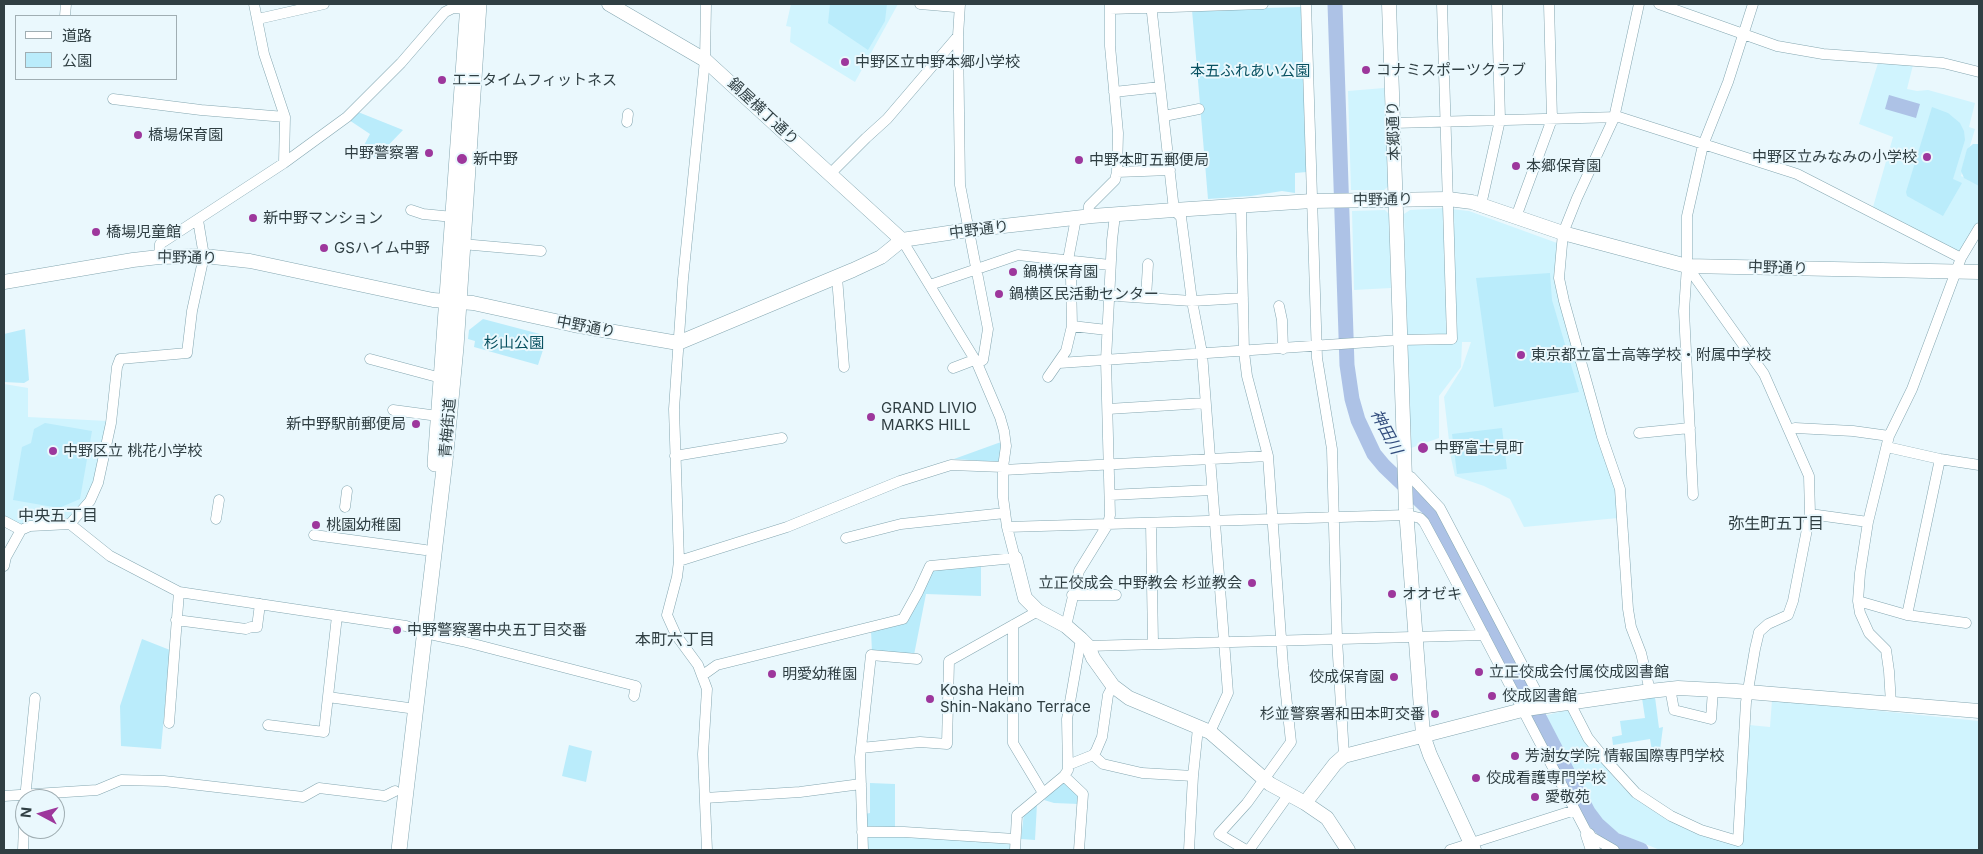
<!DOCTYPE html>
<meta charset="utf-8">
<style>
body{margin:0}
#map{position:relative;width:1983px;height:854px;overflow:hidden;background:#eaf8fd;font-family:Inter,"Noto Sans JP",sans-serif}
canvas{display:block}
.frame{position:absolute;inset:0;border:5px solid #303f43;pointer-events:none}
.legend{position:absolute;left:15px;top:15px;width:162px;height:65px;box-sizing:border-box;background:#eaf8fd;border:1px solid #a0aeb3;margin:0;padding:6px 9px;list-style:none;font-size:15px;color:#303f43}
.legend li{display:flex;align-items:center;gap:10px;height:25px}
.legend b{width:25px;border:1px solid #a0aeb3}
.north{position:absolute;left:15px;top:789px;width:50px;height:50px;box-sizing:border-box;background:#eaf8fd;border:1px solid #a0aeb3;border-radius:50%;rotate:276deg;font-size:14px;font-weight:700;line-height:20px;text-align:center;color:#303f43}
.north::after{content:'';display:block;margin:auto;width:18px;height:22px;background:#9d379c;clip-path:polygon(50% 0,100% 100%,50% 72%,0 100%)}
</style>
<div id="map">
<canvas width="1983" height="854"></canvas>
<div class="frame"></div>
<ul class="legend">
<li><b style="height:6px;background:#fff"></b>道路</li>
<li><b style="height:14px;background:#baecfb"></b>公園</li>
</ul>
<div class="north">N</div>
</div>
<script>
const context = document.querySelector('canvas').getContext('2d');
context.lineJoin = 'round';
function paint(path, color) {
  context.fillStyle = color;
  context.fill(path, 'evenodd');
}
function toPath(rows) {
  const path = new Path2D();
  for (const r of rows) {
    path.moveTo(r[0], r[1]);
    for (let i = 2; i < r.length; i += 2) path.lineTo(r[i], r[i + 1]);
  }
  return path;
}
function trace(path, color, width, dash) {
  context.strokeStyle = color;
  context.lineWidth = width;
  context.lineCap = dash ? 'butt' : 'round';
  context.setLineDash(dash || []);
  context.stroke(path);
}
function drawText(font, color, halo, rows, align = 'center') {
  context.font = font + ' Inter,"Noto Sans JP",sans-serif';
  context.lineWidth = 4;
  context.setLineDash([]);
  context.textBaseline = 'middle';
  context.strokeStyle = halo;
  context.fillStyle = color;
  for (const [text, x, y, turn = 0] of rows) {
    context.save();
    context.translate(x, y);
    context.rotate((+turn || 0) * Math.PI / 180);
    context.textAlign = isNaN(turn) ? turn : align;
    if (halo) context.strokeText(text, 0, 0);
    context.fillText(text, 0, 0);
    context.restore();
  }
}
const built = toPath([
 [791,4,898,4,855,82,790,42,791,27,786,26],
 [1878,63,1913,65,1907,89,1917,91,1928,90,1975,103,1969,127,1975,129,1961,176,1979,184,1979,224,1960,252,1873,207,1893,137,1859,124],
 [1384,88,1389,186,1384,190,1351,190,1348,91],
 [1444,208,1448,334,1407,336,1404,214,1410,210],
 [1451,209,1469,211,1557,243,1555,284,1615,489,1618,518,1524,527,1510,499,1484,486,1455,476,1451,458,1444,397,1462,368,1471,342,1462,342,1461,367,1439,396,1439,438,1411,448,1407,344,1455,342],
 [1385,210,1389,214,1391,288,1354,290,1352,211],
 [4,384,28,388,28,417,108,421,96,480,89,498,67,521,22,525,4,518],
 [1772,700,1979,721,1979,850,1660,850,1618,833,1599,818,1584,798,1543,716,1568,710,1598,758,1616,780,1631,795,1668,819,1701,835,1742,846,1749,725,1770,727],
 [867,835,1013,842,1012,850,867,850]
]);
const green = toPath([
 [830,4,887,4,885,21,868,50,828,23],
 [1301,7,1307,172,1295,173,1295,193,1282,191,1251,196,1208,199,1192,10],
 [1932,107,1948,113,1960,123,1964,131,1965,140,1953,179,1962,183,1943,216,1907,196,1906,192],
 [358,112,403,130,376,158,362,149,370,134,349,120],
 [1973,144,1979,144,1979,186,1964,178,1961,171,1967,149],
 [1550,273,1552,300,1579,392,1494,407,1476,278],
 [483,319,540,334,538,346,544,347,538,365,474,347,475,341,468,339,469,330],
 [25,329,29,380,24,383,4,382,4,334],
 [45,423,92,431,80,499,59,508,13,500,22,447,31,443,34,429],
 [1502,428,1507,469,1457,474,1452,434],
 [1001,442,1000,462,954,459],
 [981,565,981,596,926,594,914,655,872,653,871,630,902,623,931,570],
 [142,639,170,650,161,749,121,746,120,706],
 [1655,697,1659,728,1663,727,1660,750,1652,751,1650,739,1613,745,1612,737,1622,735,1620,721,1645,718,1642,698],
 [569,745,592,751,586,782,562,776],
 [870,783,895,784,895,827,866,826,865,814,870,813],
 [1065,783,1078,796,1079,804,1054,803,1044,800,1060,784],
 [1037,804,1035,840,1021,839,1024,813]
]);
const water = toPath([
 [1889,95,1920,104,1916,118,1885,109]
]);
const river = toPath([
 [1335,4,1347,365,1352,399,1358,420,1374,454,1384,466,1430,510,1441,528,1588,812,1597,824,1615,840,1641,850]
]);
const street = toPath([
 [254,4,264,54,285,117,284,163],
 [706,4,705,60,683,279,674,409,679,561,677,577,667,615,676,635,698,665,707,689,703,754,707,850],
 [920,4,955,7,960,5],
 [960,4,958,36,960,185,988,329,983,360,977,363],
 [1151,4,1174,210,1181,217,1192,301,1202,353,1228,693,1210,732],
 [1306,4,1317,358,1332,449,1337,639,1344,756],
 [1639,4,1614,118,1577,198,1563,233,1559,278,1564,301,1602,437,1620,489,1628,609,1631,627,1641,653,1650,691],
 [1659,4,1777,46,1823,54,1943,63,1979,72],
 [1110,9,1263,4],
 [65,16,66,4],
 [258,19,324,4],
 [1114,92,1160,87],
 [113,99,201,110,285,117],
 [1164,116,1199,109],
 [627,122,628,114],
 [1393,123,1619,117,1797,174,1961,258],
 [1117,172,1170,170],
 [829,175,866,138,887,119,958,36],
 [1481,205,1500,120,1497,4],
 [1241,207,1244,352,1247,376,1268,456,1283,666,1291,742,1247,803,1219,834,1246,850],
 [411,210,423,214,453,217],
 [1088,217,1089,206,1115,180,1117,172,1118,133,1110,46,1110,4],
 [1516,217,1552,119,1549,4],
 [462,244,541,251],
 [159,257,160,244,284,163,347,117,401,63,445,12,453,8,468,9],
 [837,277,844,367],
 [930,285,1018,255,1110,265],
 [1071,293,1192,301,1243,298],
 [1146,298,1148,264],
 [1279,306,1282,320,1283,349],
 [1072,326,1107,330],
 [370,359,441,378],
 [1059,363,1400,340,1452,339,1442,4],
 [953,368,974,360],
 [1048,377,1066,351,1072,326,1071,277,1068,260,1076,218],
 [1108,409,1205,403],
 [393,410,438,416],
 [1790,430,1795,428,1853,431,1889,436],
 [1639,433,1690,428],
 [1887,447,1940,459,1979,465],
 [675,456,782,438],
 [1003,470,1268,456],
 [1405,475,1411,477,1440,508,1544,706],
 [1110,495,1212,490],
 [1693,495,1684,311,1687,266,1687,216,1703,145,1728,82,1753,4],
 [345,507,347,491],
 [1810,514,1868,522],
 [216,519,219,500],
 [4,521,21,530],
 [1151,523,1153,643],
 [70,524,110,556,179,592,406,626,425,633,462,641,636,686,634,696],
 [1007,527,1407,515,1420,518,1424,522,1444,559,1588,835,1614,850],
 [314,535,425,550],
 [846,538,901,524,1005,513],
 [679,561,787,527,900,481,951,465,1003,467],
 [4,566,6,557,21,530,30,526,70,524,90,501,98,483,111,423,117,367,120,359,187,353,192,311,204,256,198,220],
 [1072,595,1116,595],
 [1858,601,1907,615,1966,623],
 [1907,615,1940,459],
 [176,620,246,629,251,627,257,627,260,604],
 [1013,625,1013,743,1043,793],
 [1066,626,1079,571,1108,524,1110,515,1106,360,1112,240,1115,215],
 [1088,646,1484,635],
 [703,675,717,665,903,619,918,592,930,566,1015,558,1007,527,1003,497,1003,467,1006,446,1004,431,1000,417,977,363,902,240],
 [1670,688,1674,710,1711,719,1713,690],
 [328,697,416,709],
 [1570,703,1588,738,1605,759,1636,793,1671,816,1701,830,1738,841,1746,702,1755,649,1759,632,1768,624,1788,615,1793,601,1810,514,1809,476,1764,374,1687,266],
 [1891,704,1889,671,1886,650,1869,633,1860,613,1858,601,1860,573,1868,522,1889,436,1912,389,1961,258,1979,228],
 [169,723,179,592],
 [268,725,324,732,337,616],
 [861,748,920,742,947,744,949,661,1038,611],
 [1093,755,1103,764,1142,773,1193,776],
 [1068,765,1093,755,1096,751,1102,737,1108,695,1113,686],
 [1064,776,1083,794,1079,850],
 [4,796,97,790,121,780,164,781,303,797,319,788,385,796,395,791],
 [705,798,800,792,861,784],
 [25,799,35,698],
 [862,832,904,832,1015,839],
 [23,850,25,802],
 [863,850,860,757,871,655,917,659],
 [1015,850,1017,815,1064,776,1068,770,1067,719,1081,639],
 [1189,850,1193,776,1198,728],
 [1249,850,1289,794],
 [1450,850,1575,810]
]);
const secondary = toPath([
 [609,4,705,60,902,240],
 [1389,4,1406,509,1423,735,1430,755,1474,850],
 [4,282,133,260,159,257,204,256,250,261,433,300,473,303,574,325,678,343,853,270,881,257,902,240,968,230,1092,216,1174,210,1312,201,1448,199,1472,202,1563,233,1687,266,1979,272],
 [1015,558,1025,598,1038,611,1066,626,1081,639,1088,646,1093,658,1113,686,1129,698,1210,732,1270,784,1305,803,1327,818,1348,850],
 [1305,803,1335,764,1344,756,1526,709,1650,691,1678,688,1736,691,1979,711],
 [1588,835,1593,850]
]);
const primary = toPath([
 [435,464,468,4],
 [399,850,446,452,456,347,479,4]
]);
const markers = [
 [845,62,5,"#9d379c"],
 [1366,70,5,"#9d379c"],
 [442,80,5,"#9d379c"],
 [138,135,5,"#9d379c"],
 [429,153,5,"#9d379c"],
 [1927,157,5,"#9d379c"],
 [462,159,6,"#9d379c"],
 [1079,160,5,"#9d379c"],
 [1516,166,5,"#9d379c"],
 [253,218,5,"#9d379c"],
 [96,232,5,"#9d379c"],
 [324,248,5,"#9d379c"],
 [1013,272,5,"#9d379c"],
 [999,294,5,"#9d379c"],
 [1521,355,5,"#9d379c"],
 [871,417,5,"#9d379c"],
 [416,424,5,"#9d379c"],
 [1423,448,6,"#9d379c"],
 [53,451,5,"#9d379c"],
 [316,525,5,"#9d379c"],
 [1252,583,5,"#9d379c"],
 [1392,594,5,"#9d379c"],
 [397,630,5,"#9d379c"],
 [1479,672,5,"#9d379c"],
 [772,674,5,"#9d379c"],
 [1394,677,5,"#9d379c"],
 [1492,696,5,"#9d379c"],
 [930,699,5,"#9d379c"],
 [1435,714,5,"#9d379c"],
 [1515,756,5,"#9d379c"],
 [1476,778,5,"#9d379c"],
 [1535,797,5,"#9d379c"]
];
const poiNames = [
 ["中野区立中野本郷小学校",855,62],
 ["コナミスポーツクラブ",1376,70],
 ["エニタイムフィットネス",452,80],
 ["橋場保育園",148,135],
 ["中野警察署",419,153,"right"],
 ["中野区立みなみの小学校",1917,157,"right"],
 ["新中野",473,159],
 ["中野本町五郵便局",1089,160],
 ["本郷保育園",1526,166],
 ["新中野マンション",263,218],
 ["橋場児童館",106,232],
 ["GSハイム中野",334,248],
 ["鍋横保育園",1023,272],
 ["鍋横区民活動センター",1009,294],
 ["東京都立富士高等学校・附属中学校",1531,355],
 ["GRAND LIVIO",881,408],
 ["MARKS HILL",881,425],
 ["新中野駅前郵便局",406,424,"right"],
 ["中野富士見町",1434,448],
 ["中野区立 桃花小学校",63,451],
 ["桃園幼稚園",326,525],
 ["立正佼成会 中野教会 杉並教会",1242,583,"right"],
 ["オオゼキ",1402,594],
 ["中野警察署中央五丁目交番",407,630],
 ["立正佼成会付属佼成図書館",1489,672],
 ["明愛幼稚園",782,674],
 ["佼成保育園",1384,677,"right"],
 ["Kosha Heim",940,690],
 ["Shin-Nakano Terrace",940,707],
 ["佼成図書館",1502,696],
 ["杉並警察署和田本町交番",1425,714,"right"],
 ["芳澍女学院 情報国際専門学校",1525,756],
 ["佼成看護専門学校",1486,778],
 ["愛敬苑",1545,797]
];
const parkNames = [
 ["本五ふれあい公園",1250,71],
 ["杉山公園",514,343]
];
const streetNames = [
 ["鍋屋横丁通り",763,112,43],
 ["本郷通り",1394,131,-92],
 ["中野通り",1383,200,-1],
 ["中野通り",979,230,-7],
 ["中野通り",187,258,1],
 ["中野通り",1778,268,2],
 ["中野通り",586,327,11],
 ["青梅街道",448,428,-85]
];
const waterNames = [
 ["神田川",1386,432,62]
];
const neighbourhoodNames = [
 ["中央五丁目",58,516],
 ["弥生町五丁目",1776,524],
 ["本町六丁目",675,640]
];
paint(built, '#d0f4fe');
paint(green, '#baecfb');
paint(water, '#adc2e6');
trace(river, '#adc2e6', 15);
trace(street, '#85a7b1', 11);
trace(secondary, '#85a7b1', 15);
trace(primary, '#85a7b1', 16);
trace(street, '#fff', 10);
trace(secondary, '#fff', 14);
trace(primary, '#fff', 15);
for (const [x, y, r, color] of markers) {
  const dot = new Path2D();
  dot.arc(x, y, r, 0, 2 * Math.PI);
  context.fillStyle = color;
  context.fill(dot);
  trace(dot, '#eaf8fd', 2);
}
drawText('15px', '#303f43', '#eaf8fd', poiNames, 'left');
drawText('15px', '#085161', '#eaf8fd', parkNames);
drawText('15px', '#303f43', '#eaf8fd', streetNames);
drawText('italic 16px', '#334e7e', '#eaf8fd', waterNames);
drawText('16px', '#303f43', '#eaf8fd', neighbourhoodNames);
</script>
